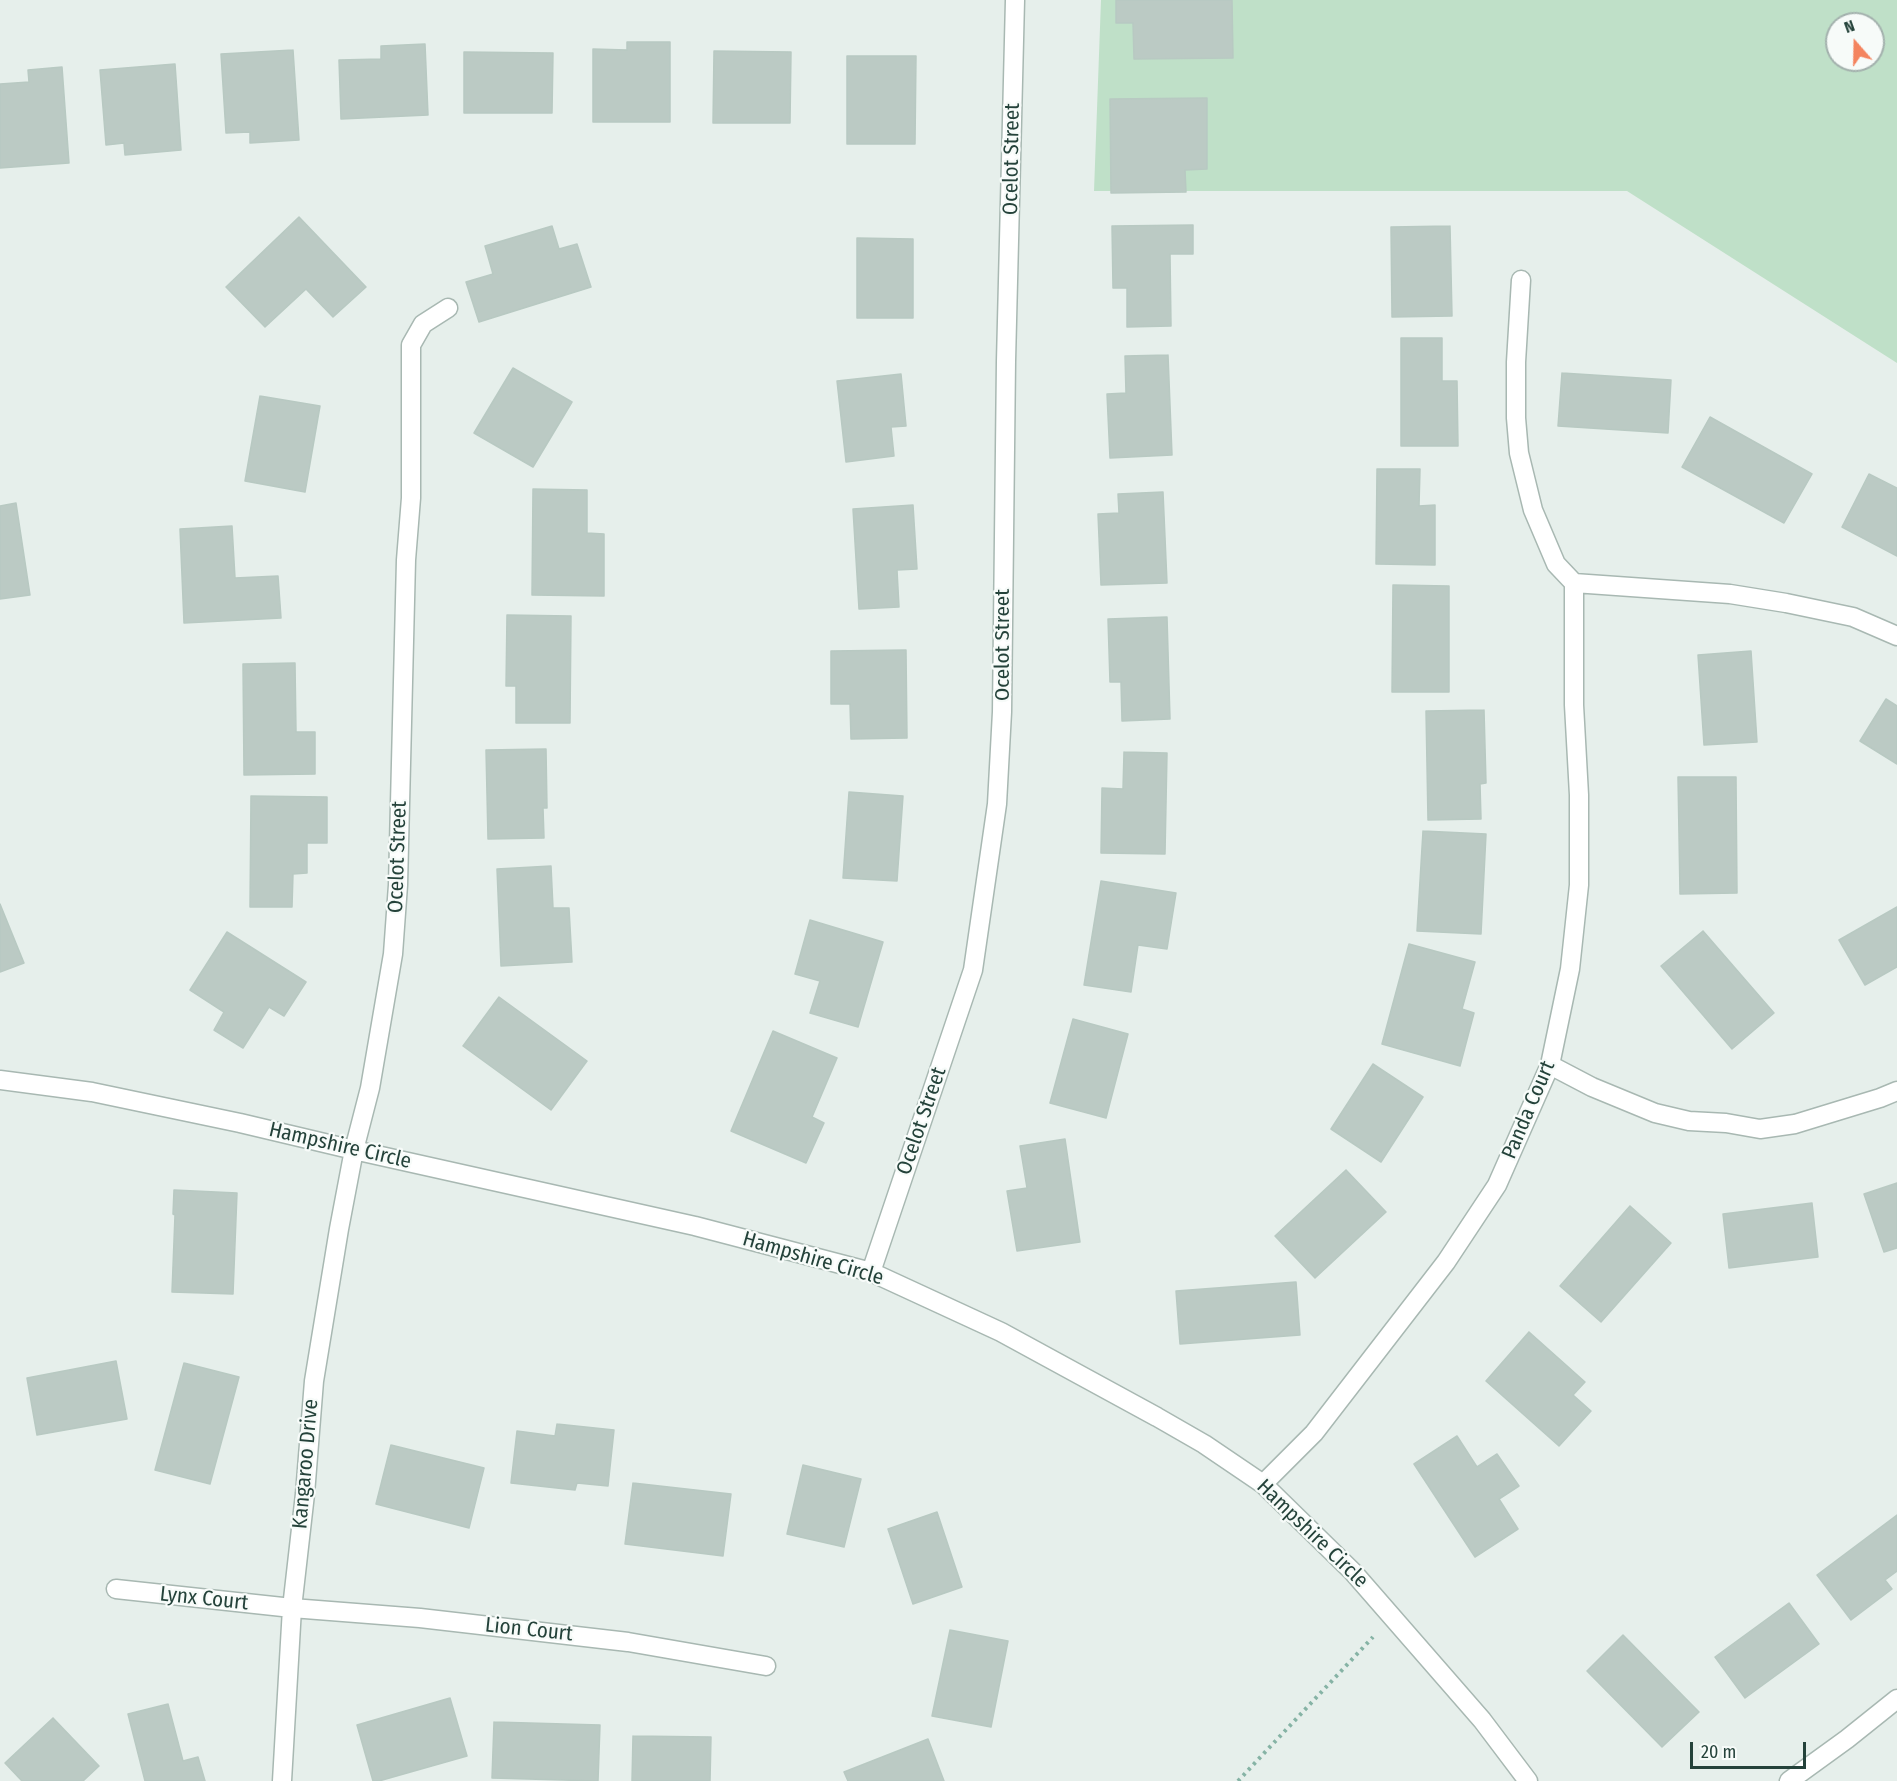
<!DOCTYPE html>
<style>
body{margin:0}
#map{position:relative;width:1897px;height:1781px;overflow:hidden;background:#e6efeb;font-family:"Fira Sans Condensed",sans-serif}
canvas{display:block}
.north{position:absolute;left:1825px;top:12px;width:60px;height:60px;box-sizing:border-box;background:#f7fbf9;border:2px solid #a3b1ad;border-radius:50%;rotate:340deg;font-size:16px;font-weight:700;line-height:24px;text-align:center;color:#24423a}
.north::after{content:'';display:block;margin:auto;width:21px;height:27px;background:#f4845f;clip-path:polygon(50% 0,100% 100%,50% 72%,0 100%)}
.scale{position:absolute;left:1690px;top:1742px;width:116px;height:27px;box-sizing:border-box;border:3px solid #24423a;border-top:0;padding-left:8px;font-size:18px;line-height:21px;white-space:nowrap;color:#24423a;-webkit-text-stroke:4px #f7fbf9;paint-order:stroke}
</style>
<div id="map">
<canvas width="1897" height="1781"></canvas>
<div class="north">N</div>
<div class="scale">20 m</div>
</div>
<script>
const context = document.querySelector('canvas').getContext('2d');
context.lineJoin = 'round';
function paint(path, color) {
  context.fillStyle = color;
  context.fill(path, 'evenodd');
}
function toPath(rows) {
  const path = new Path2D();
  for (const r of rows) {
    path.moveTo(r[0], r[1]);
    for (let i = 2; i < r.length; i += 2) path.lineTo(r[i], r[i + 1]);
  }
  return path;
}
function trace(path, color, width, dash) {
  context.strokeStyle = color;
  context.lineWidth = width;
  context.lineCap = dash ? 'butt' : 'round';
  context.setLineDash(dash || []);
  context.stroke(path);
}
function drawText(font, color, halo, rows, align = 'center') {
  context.font = font + ' "Fira Sans Condensed",sans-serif';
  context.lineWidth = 4.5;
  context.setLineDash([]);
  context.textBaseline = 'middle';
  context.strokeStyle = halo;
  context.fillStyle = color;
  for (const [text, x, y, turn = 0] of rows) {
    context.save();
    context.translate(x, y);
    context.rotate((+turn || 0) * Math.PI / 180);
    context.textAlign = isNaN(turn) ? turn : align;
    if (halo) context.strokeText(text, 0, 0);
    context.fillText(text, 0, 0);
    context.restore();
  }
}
const green = toPath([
 [1101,0,1897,0,1897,363,1627,191,1094,191],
 [1837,24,1873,24,1873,60,1837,60]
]);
const building = toPath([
 [1116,0,1232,0,1233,58,1134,59,1133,23,1116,23,1116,0],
 [627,42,670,42,670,122,593,122,593,49,627,50,627,42],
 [425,44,428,115,341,119,339,60,381,59,381,46,425,44],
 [293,50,299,140,250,143,250,132,226,133,221,54,293,50],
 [714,51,791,52,790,123,713,123,714,51],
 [464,52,553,53,552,113,464,113,464,52],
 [847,56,916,56,915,144,847,144,847,56],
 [175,64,181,150,125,155,124,143,106,145,100,70,175,64],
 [62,67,69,163,0,168,0,84,29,82,28,70,62,67],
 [1207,98,1207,169,1185,170,1186,192,1111,193,1110,99,1207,98],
 [299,217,366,287,333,317,306,289,265,327,226,287,299,217],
 [1193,225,1193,254,1170,254,1171,326,1127,327,1127,288,1113,288,1112,226,1193,225],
 [552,226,559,249,577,244,591,287,479,322,466,282,493,274,485,246,552,226],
 [1450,226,1452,316,1392,317,1391,227,1450,226],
 [857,238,913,239,913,318,857,318,857,238],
 [1401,338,1442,338,1442,381,1457,381,1458,446,1401,446,1401,338],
 [1168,355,1172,455,1110,458,1107,394,1126,393,1125,356,1168,355],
 [513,368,572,402,533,467,474,433,513,368],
 [1562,373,1671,380,1668,433,1558,426,1562,373],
 [901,374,906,426,891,427,894,456,846,462,837,381,901,374],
 [260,396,320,406,305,492,245,481,260,396],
 [1710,417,1812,474,1784,523,1682,467,1710,417],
 [1377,469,1420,469,1419,506,1435,505,1435,565,1376,564,1377,469],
 [1869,474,1897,488,1897,556,1842,527,1869,474],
 [533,489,587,490,587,533,604,534,604,596,532,595,533,489],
 [1163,492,1167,583,1101,585,1098,514,1119,513,1118,494,1163,492],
 [16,503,30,595,0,599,0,506,16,503],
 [913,505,917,569,897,570,899,607,859,609,853,509,913,505],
 [232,526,235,578,278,576,281,618,184,623,180,529,232,526],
 [1393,585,1449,586,1449,692,1392,692,1393,585],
 [507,615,571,616,570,723,516,723,516,686,506,686,507,615],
 [1167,617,1170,719,1122,721,1121,682,1110,682,1108,619,1167,617],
 [906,650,907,738,851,739,850,704,831,704,831,651,906,650],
 [1751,651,1757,742,1704,745,1698,655,1751,651],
 [295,663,296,732,315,732,315,774,244,775,243,664,295,663],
 [1886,699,1897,706,1897,764,1860,741,1886,699],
 [1484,710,1486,783,1480,784,1481,819,1428,820,1426,711,1484,710],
 [546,749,547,808,543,808,544,838,488,839,486,750,546,749],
 [1124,752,1167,753,1165,854,1101,853,1102,788,1123,789,1124,752],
 [1678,777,1736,777,1737,893,1680,894,1678,777],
 [849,792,903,796,897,881,843,878,849,792],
 [251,796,327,797,327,843,307,843,307,873,293,874,292,907,250,907,251,796],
 [1423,831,1486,834,1481,934,1417,931,1423,831],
 [551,866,553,908,569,908,572,962,501,966,497,869,551,866],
 [1101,881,1176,893,1167,949,1138,945,1131,992,1084,985,1101,881],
 [0,904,24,963,0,972,0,904],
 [1897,907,1897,967,1865,985,1839,940,1897,907],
 [810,920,883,942,858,1027,810,1013,820,981,795,974,810,920],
 [1703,931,1774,1013,1732,1049,1661,966,1703,931],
 [227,932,306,982,284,1016,269,1007,243,1048,214,1030,224,1012,190,990,227,932],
 [1409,944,1475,962,1462,1009,1474,1013,1460,1066,1382,1044,1409,944],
 [499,997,587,1061,551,1110,463,1046,499,997],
 [1073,1019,1128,1034,1106,1118,1050,1103,1073,1019],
 [773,1031,837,1058,812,1117,824,1123,806,1163,731,1131,773,1031],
 [1373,1064,1423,1097,1381,1162,1331,1129,1373,1064],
 [1065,1139,1080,1242,1017,1251,1007,1191,1027,1188,1020,1146,1065,1139],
 [1346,1170,1386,1212,1315,1278,1275,1236,1346,1170],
 [1897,1183,1897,1248,1884,1252,1864,1194,1897,1183],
 [174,1190,237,1193,233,1294,172,1292,175,1215,173,1214,174,1190],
 [1812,1203,1818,1257,1729,1268,1723,1214,1812,1203],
 [1630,1206,1671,1243,1601,1322,1560,1286,1630,1206],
 [1296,1282,1300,1335,1180,1344,1176,1291,1296,1282],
 [1529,1332,1585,1382,1573,1395,1591,1411,1559,1446,1486,1381,1529,1332],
 [116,1361,127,1419,37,1435,27,1378,116,1361],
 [184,1363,239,1377,210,1484,155,1470,184,1363],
 [557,1424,614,1430,608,1486,577,1483,575,1490,511,1483,517,1431,555,1436,557,1424],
 [1457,1436,1477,1467,1497,1454,1519,1486,1499,1499,1518,1529,1475,1557,1414,1464,1457,1436],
 [391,1445,484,1468,469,1528,376,1504,391,1445],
 [803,1465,861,1479,844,1547,787,1534,803,1465],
 [633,1483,731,1494,723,1556,625,1544,633,1483],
 [937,1512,962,1587,913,1604,888,1529,937,1512],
 [1897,1515,1897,1571,1885,1580,1892,1589,1851,1620,1817,1575,1897,1515],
 [1789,1603,1819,1644,1745,1698,1715,1657,1789,1603],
 [950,1630,1008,1641,991,1727,932,1716,950,1630],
 [1623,1635,1699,1712,1662,1747,1587,1671,1623,1635],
 [450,1698,467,1756,379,1781,373,1781,357,1725,450,1698],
 [168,1704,183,1761,198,1757,205,1781,145,1781,128,1714,168,1704],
 [53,1718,99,1766,83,1781,22,1781,5,1763,53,1718],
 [494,1722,600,1725,598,1781,492,1778,494,1722],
 [633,1736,711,1737,710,1781,632,1781,633,1736],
 [928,1739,944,1781,848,1781,844,1772,928,1739]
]);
const path = toPath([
 [1238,1781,1373,1637]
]);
const minor = toPath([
 [1521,280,1516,362,1516,418,1519,453,1533,510,1556,564,1574,583,1730,594,1786,603,1853,617,1897,636],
 [1550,1065,1592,1087,1655,1113,1689,1121,1726,1123,1760,1129,1795,1124,1880,1098,1897,1091],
 [0,1080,92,1092,240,1123,354,1150,695,1226,871,1272,1001,1332,1157,1417,1204,1444,1263,1484,1353,1572,1482,1720,1528,1781],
 [871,1272,973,970,997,804,1002,712,1006,361,1015,0],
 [1263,1484,1314,1433,1446,1262,1497,1185,1550,1065,1570,969,1579,885,1579,795,1574,705,1574,583],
 [116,1589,292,1608,420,1618,628,1642,766,1666],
 [282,1781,292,1608,305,1494,314,1381,339,1229,354,1150,370,1088,393,954,398,885,406,560,411,498,411,345,423,324,448,308],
 [1789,1781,1847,1739,1897,1699]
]);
const streetNames = [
 ["Ocelot Street",1012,159,-89],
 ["Ocelot Street",1003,645,-90],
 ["Ocelot Street",398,857,-88],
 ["Panda Court",1529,1110,-67],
 ["Ocelot Street",922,1121,-71],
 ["Hampshire Circle",340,1146,13],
 ["Hampshire Circle",813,1259,16],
 ["Kangaroo Drive",306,1464,-85],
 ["Hampshire Circle",1312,1534,44],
 ["Lynx Court",204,1599,6],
 ["Lion Court",529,1630,6]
];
paint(green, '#bfe0c8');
paint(building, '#bbcac4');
trace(building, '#b8c9c2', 1.5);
trace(minor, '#a8b8b2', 21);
trace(path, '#86b3a5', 4, [3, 4.5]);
trace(minor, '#fff', 18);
drawText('21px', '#24423a', '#f7fbf9', streetNames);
</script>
